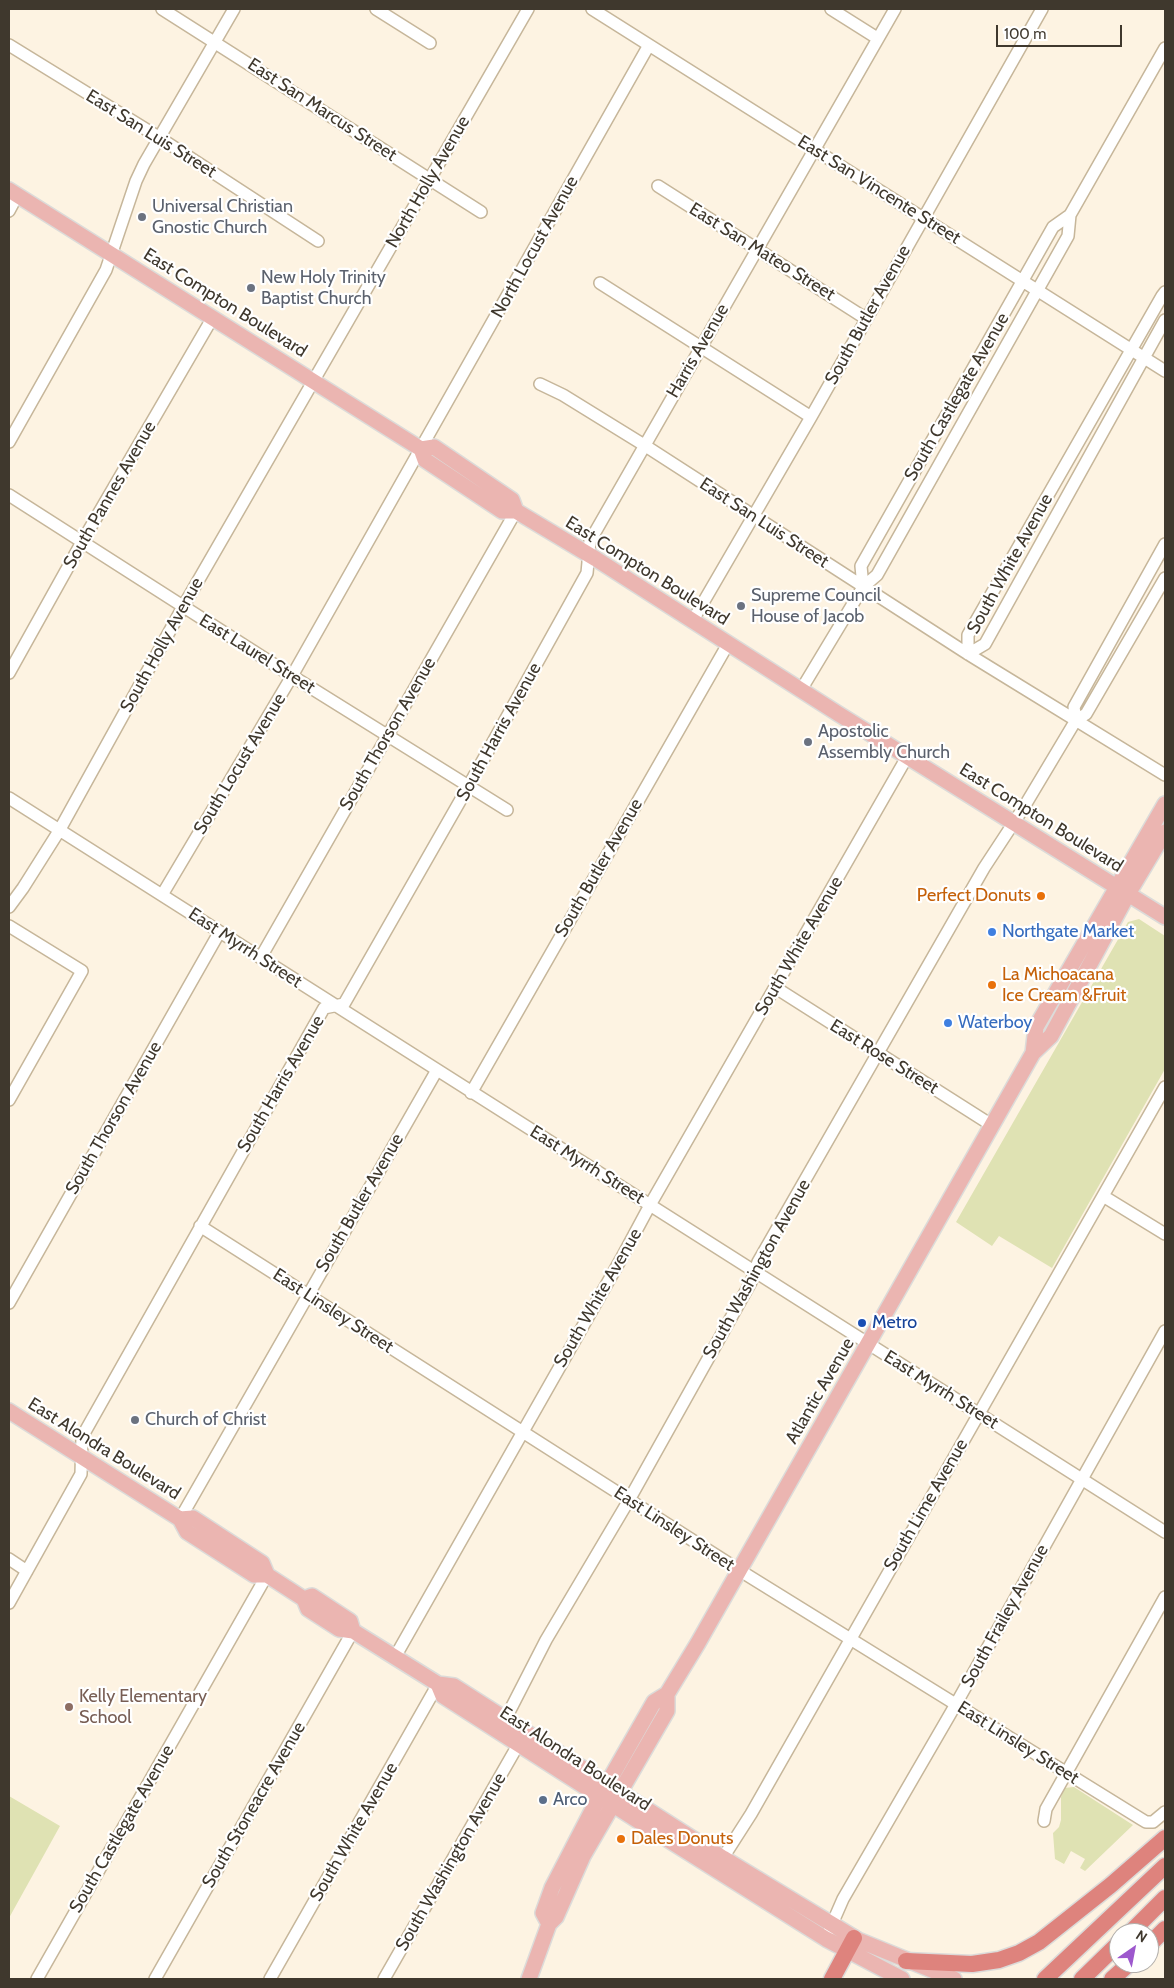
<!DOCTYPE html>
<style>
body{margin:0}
#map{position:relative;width:1174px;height:1988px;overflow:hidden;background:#fdf3e2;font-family:Cabin,sans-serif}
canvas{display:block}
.frame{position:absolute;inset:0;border:10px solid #3f382d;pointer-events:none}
.north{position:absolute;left:1109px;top:1923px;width:50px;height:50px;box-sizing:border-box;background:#fff;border:1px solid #b2afab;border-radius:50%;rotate:33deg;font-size:14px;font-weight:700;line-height:20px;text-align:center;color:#3f382d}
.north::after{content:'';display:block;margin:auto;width:18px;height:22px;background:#9d58cd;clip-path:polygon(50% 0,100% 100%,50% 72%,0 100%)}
.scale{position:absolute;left:996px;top:25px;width:126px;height:22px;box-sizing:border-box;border:2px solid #3f382d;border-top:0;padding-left:6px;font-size:15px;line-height:18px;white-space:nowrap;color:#3f382d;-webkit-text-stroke:4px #fff;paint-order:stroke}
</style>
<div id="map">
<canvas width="1174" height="1988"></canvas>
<div class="frame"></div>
<div class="north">N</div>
<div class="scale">100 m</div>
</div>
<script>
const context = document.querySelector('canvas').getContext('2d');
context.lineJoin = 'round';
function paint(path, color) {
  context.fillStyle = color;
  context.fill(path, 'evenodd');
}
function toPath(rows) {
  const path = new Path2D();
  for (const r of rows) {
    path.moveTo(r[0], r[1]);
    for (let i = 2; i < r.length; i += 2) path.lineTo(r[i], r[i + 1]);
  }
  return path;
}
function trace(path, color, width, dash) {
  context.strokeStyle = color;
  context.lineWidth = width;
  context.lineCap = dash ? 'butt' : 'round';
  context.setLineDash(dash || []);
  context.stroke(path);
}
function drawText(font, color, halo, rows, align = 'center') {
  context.font = font + ' Cabin,sans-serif';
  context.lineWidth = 4.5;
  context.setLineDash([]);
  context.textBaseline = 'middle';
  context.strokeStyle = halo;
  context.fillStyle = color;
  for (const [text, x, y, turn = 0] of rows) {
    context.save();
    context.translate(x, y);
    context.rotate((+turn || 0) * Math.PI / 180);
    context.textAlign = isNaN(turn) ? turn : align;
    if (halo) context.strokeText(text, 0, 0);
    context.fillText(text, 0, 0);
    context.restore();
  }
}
const green = toPath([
 [1139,919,1165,936,1165,1069,1052,1268,999,1236,992,1246,956,1222,1128,922],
 [1074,1787,1133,1825,1085,1871,1080,1868,1085,1859,1071,1851,1064,1864,1055,1859,1053,1833,1059,1827,1061,1820,1061,1797,1064,1788],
 [9,1796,60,1826,9,1918]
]);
const minor = toPath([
 [162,9,481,212],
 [376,9,430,43],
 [592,9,1165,371],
 [831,9,877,38],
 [9,45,160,138,318,241],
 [658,186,865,318],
 [9,211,17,196],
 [600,283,811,417],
 [540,384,563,395,644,445,968,654,1165,775],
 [9,442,106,270,136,181,144,164,234,9],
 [9,495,292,676,507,810],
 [863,587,861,566,1053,227,1070,215],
 [693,620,811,417,1042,9],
 [968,654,968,635,1162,296,1165,292],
 [968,654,985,644,1165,320],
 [9,673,82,542,213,317],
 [801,690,863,587,877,575,1068,236,1070,215,1165,48],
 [1076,720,1074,707,1165,544],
 [9,798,1165,1532],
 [162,895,292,676,649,45],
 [9,907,23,888,59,831,183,607,528,9],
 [9,926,82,971,9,1100],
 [261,957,516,511],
 [776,988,993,1126],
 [471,1093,728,644],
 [1103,1196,1165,1234],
 [200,1226,739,1570,1141,1819,1146,1822,1153,1822,1165,1812],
 [9,1303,219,933],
 [180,1519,437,1070],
 [9,1559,27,1571],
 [9,1603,81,1474,82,1437,324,1008,344,1004,468,787,587,573,590,541,895,9],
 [395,1657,621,1259,650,1205,907,757],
 [506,1718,546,1640,629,1500,751,1282,758,1262,984,868,1024,807,1076,720,1086,714,1165,578],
 [1044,1821,1046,1809,1165,1597],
 [719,1864,751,1814,1165,1087],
 [829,1931,843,1899,956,1704,1165,1331],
 [37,1979,267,1575],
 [155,1979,353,1631],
 [270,1979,438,1684],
 [384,1979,518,1745]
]);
const major = toPath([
 [9,190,421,449,425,460,502,511,516,511,596,559,837,713,1165,917],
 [421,449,434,447,512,500,516,511],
 [1033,1053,1036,1027,1165,804],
 [9,1411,180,1519,187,1532,254,1575,267,1575,304,1599,308,1609,339,1629,353,1631,438,1684,454,1686,723,1858,858,1940,954,1979],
 [180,1519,193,1518,262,1563,267,1575],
 [304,1599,312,1596,350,1621,353,1631],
 [438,1684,443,1696,643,1824,826,1939,902,1979],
 [549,1924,543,1913,552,1888,594,1807,654,1702,667,1694,698,1643,1033,1053,1051,1036,1128,894,1165,832],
 [529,1979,549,1924,556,1917,583,1856,667,1711,667,1694]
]);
const highway = toPath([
 [1130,1933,1165,1898],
 [1149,1945,1165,1929],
 [906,1961,972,1964,999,1960,1019,1953,1039,1942,1111,1885,1165,1838],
 [832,1979,854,1938],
 [1045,1979,1165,1866],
 [1082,1979,1119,1943],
 [1112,1979,1130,1963]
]);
const markers = [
 [142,217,5,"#6b7280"],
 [251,288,5,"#6b7280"],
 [741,606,5,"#6b7280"],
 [808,742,5,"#6b7280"],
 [1041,896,5,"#e8710a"],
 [992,932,5,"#3f7fe0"],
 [992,985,5,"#e8710a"],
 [948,1023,5,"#3f7fe0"],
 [862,1323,5,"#1a4fb4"],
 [135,1420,5,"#6b7280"],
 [69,1707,5,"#8d6e63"],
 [543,1800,5,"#5c6f8a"],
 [621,1839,5,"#e8710a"]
];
const streetNames = [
 ["East San Marcus Street",322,110,33],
 ["East San Luis Street",151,134,32],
 ["North Holly Avenue",428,182,-60],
 ["East San Vincente Street",879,190,32],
 ["North Locust Avenue",535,247,-61],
 ["East San Mateo Street",762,252,32],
 ["East Compton Boulevard",225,303,32],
 ["South Butler Avenue",868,315,-61],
 ["Harris Avenue",698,351,-60],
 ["South Castlegate Avenue",957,397,-60],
 ["South Pannes Avenue",110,495,-60],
 ["East San Luis Street",764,523,33],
 ["South White Avenue",1010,564,-61],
 ["East Compton Boulevard",647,571,32],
 ["South Holly Avenue",162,645,-61],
 ["East Laurel Street",257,654,32],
 ["South Harris Avenue",499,732,-61],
 ["South Thorson Avenue",388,734,-60],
 ["South Locust Avenue",240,764,-59],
 ["East Compton Boulevard",1041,818,32],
 ["South Butler Avenue",599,868,-60],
 ["South White Avenue",799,946,-60],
 ["East Myrrh Street",245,948,33],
 ["East Rose Street",884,1057,32],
 ["South Harris Avenue",281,1084,-60],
 ["South Thorson Avenue",114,1118,-60],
 ["East Myrrh Street",587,1165,32],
 ["South Butler Avenue",360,1203,-60],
 ["South Washington Avenue",757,1269,-61],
 ["South White Avenue",598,1298,-60],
 ["East Linsley Street",333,1311,33],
 ["East Myrrh Street",941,1390,32],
 ["Atlantic Avenue",820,1391,-60],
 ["East Alondra Boulevard",104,1449,32],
 ["South Lime Avenue",926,1505,-60],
 ["East Linsley Street",674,1529,33],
 ["South Frailey Avenue",1005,1616,-61],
 ["East Linsley Street",1018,1743,32],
 ["East Alondra Boulevard",575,1759,33],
 ["South Stoneacre Avenue",254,1805,-60],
 ["South Castlegate Avenue",122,1829,-60],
 ["South White Avenue",354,1832,-60],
 ["South Washington Avenue",451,1862,-60]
];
const worshipNames = [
 ["Universal Christian",152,207],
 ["Gnostic Church",152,228],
 ["New Holy Trinity",261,278],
 ["Baptist Church",261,299],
 ["Supreme Council",751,596],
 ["House of Jacob",751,617],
 ["Apostolic",818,732],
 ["Assembly Church",818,753],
 ["Church of Christ",145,1420]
];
const foodNames = [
 ["Perfect Donuts",1031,896,"right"],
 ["La Michoacana",1002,975],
 ["Ice Cream &Fruit",1002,996],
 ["Dales Donuts",631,1839]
];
const shopNames = [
 ["Northgate Market",1002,932],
 ["Waterboy",958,1023]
];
const transitNames = [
 ["Metro",872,1323]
];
const educationNames = [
 ["Kelly Elementary",79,1697],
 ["School",79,1718]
];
const serviceNames = [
 ["Arco",553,1800]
];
paint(green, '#dfe2b3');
trace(minor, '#c6b69a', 14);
trace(major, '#dcdbd9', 18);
trace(highway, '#dcdbd9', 19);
trace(minor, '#fff', 11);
trace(major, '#ebb5b1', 15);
trace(highway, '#de837d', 16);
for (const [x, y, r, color] of markers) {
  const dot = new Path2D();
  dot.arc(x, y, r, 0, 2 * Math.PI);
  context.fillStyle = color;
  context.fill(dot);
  trace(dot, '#fff', 2);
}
drawText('18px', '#3f382d', '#fff', streetNames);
drawText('18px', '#5b616d', '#fff', worshipNames, 'left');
drawText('18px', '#c56008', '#fff', foodNames, 'left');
drawText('18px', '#366cbe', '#fff', shopNames, 'left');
drawText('18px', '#164399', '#fff', transitNames, 'left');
drawText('18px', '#785e54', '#fff', educationNames, 'left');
drawText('18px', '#4e5e75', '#fff', serviceNames, 'left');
</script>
